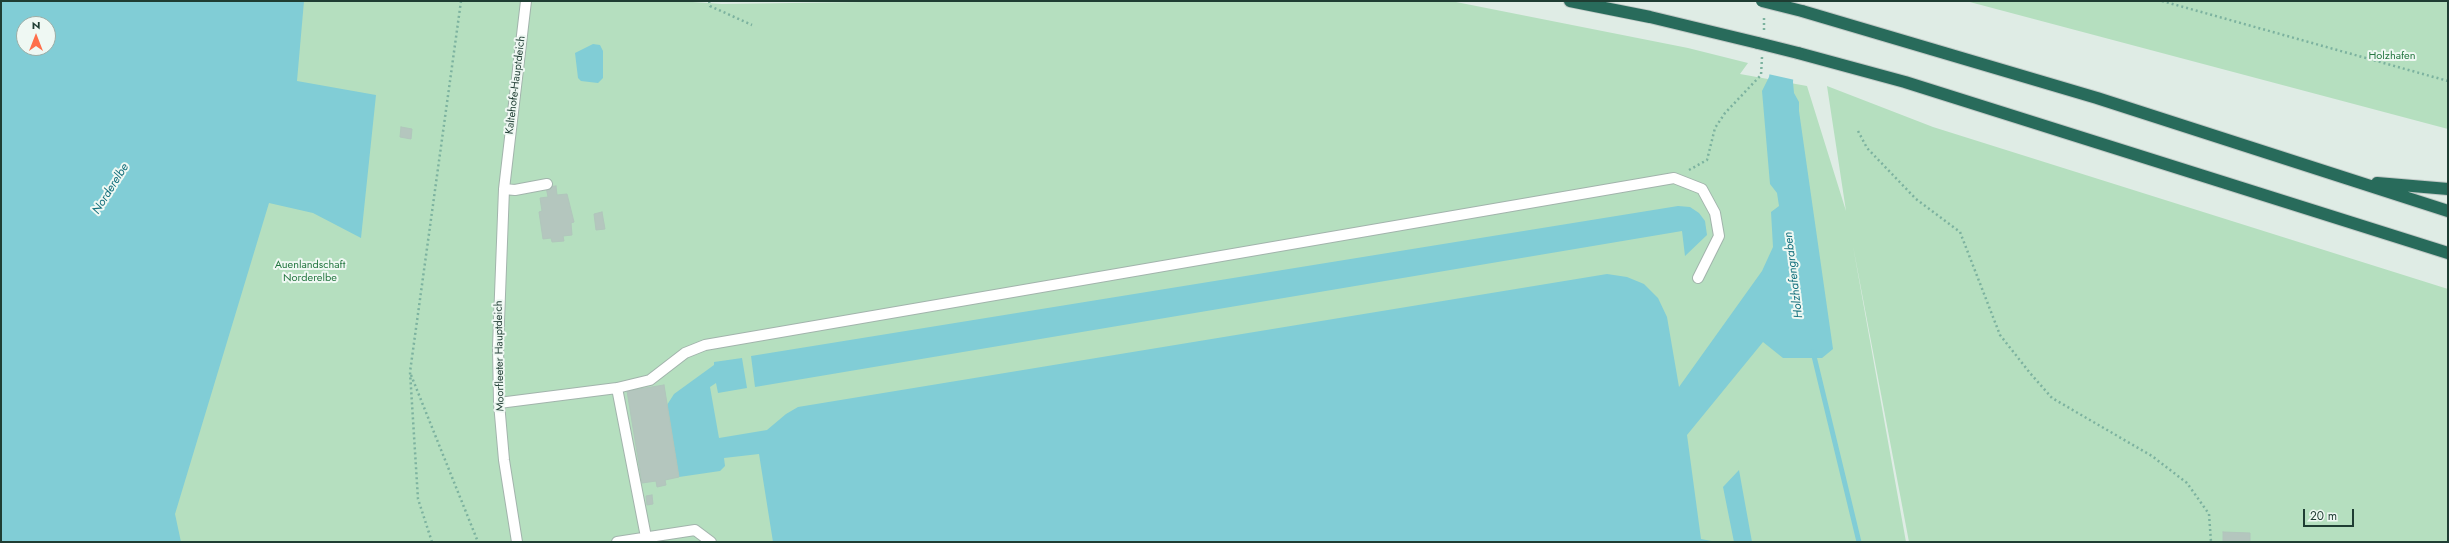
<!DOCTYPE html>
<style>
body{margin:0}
#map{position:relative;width:2449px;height:543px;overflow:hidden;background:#dfece5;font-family:Jost,sans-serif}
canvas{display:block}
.frame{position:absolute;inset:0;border:2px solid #1f3d33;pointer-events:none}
.north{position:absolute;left:16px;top:16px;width:40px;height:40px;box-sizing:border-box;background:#eff8f3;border:1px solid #9cada6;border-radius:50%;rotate:0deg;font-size:11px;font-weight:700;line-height:16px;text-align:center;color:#1f3d33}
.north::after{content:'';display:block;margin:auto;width:14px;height:18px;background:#fe6f4b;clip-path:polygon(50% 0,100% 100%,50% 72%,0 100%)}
.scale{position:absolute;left:2303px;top:509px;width:51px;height:18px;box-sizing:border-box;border:2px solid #1f3d33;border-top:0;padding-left:5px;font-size:12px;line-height:14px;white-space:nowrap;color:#1f3d33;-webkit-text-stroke:3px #eff8f3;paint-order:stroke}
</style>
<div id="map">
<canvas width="2449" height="543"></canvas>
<div class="frame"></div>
<div class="north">N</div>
<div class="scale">20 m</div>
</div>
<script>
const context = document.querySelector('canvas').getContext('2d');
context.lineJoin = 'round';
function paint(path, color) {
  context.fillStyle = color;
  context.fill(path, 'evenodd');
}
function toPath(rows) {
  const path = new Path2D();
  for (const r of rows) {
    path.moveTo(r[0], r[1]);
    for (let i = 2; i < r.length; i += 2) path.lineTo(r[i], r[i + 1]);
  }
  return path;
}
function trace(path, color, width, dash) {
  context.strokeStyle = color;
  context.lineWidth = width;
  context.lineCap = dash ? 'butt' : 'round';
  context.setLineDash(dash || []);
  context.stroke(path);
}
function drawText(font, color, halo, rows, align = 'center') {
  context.font = font + ' Jost,sans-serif';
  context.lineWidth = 4;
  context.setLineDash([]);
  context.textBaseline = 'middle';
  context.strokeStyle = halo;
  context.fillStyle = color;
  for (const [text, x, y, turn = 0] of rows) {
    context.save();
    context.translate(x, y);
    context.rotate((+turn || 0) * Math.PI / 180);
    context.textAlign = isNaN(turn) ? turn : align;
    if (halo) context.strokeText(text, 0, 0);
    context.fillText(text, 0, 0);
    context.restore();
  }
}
const green = toPath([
 [1,1,678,1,722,4,933,1,1451,1,1688,48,1748,63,1740,74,1807,86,1846,211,1827,86,1933,127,2448,289,2448,542,1909,542,1853,246,1906,542,1,542],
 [24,24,48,24,48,48,24,48],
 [1966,1,2448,1,2448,129]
]);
const water = toPath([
 [1,1,304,1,297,81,376,95,361,238,313,213,269,203,175,514,181,542,1,542],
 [24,24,48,24,48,48,24,48],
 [1800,1,1793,82,1794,93,1799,102,1799,111,1833,349,1822,358,1783,358,1763,342,1687,435,1701,539,1717,542,773,542,759,454,724,458,725,466,720,471,679,477,667,405,674,394,714,365,714,362,742,358,747,388,718,393,716,383,710,387,719,438,767,430,786,414,798,407,1607,274,1627,277,1644,284,1658,298,1667,317,1679,387,1762,271,1773,247,1771,212,1779,206,1777,193,1770,184,1762,91,1769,77,1775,39],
 [593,44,600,45,603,51,603,78,598,83,581,81,578,78,575,53],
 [1678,206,1690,207,1699,213,1705,221,1707,235,1685,256,1682,231,755,387,751,356],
 [1739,470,1752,542,1734,542,1723,487]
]);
const pier = toPath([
 [1777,1,1802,1,1795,80,1768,74]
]);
const stream = toPath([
 [1813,352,1859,542]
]);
const building = toPath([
 [401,127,412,129,411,139,400,137,401,127],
 [556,186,557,195,567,194,574,222,571,223,572,235,563,236,564,241,552,242,551,238,543,239,539,212,542,211,540,198,548,197,546,187,556,186],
 [602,212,605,229,596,230,594,214,602,212],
 [664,385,679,477,665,480,666,485,657,487,656,481,642,483,627,391,664,385],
 [652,495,653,504,647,505,646,496,652,495],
 [2223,532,2250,533,2250,542,2223,542,2223,532]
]);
const path = toPath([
 [709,1,710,6,752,25],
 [2162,1,2448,81],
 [1764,30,1764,15],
 [1858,131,1867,148,1916,199,1960,232,2000,335,2030,373,2052,398,2152,456,2187,483,2209,514,2211,542],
 [1689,170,1707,160,1715,128,1725,113,1761,75,1762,57],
 [411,375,478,542],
 [432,542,418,499,410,372,461,1]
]);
const service = toPath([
 [504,189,515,190,547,184],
 [617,388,646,537],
 [499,403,617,388,650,380,685,353,705,345,1674,178,1702,189,1715,213,1719,236,1698,278],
 [517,542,504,460,499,403,498,347,504,189,526,1],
 [617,542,695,530,711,542]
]);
const motorway = toPath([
 [1570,1,1650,17,1758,43],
 [1802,11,2097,98,2448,211],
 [1798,53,1905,82,2448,253],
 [2377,183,2448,189]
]);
const motorwayBridge = toPath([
 [1762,1,1802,11],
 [1758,43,1798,53]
]);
const parkNames = [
 ["Holzhafen",2392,56],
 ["Auenlandschaft",310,265],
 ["Norderelbe",310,278]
];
const streetNames = [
 ["Kaltehofe-Hauptdeich",516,85,-83],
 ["Moorfleeter Hauptdeich",500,356,-91]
];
const waterNames = [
 ["Norderelbe",111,189,-58],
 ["Holzhafengraben",1794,275,-97]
];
paint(green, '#b5dfbf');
paint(water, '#81cdd6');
paint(pier, '#dfece5');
trace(stream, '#81cdd6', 5);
paint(building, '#b4c6be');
trace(building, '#b1c6bc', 1);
trace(service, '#a2b4ac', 12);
trace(motorway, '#c0c9c6', 14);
trace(path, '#7cb29f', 2.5, [2, 3]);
trace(service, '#fff', 10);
trace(motorway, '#286b5b', 12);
trace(motorwayBridge, '#c0c9c6', 14, []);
trace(motorwayBridge, '#286b5b', 12);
drawText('11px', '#257741', '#eff8f3', parkNames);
drawText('11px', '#1f3d33', '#eff8f3', streetNames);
drawText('italic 12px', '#14707d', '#eff8f3', waterNames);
</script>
